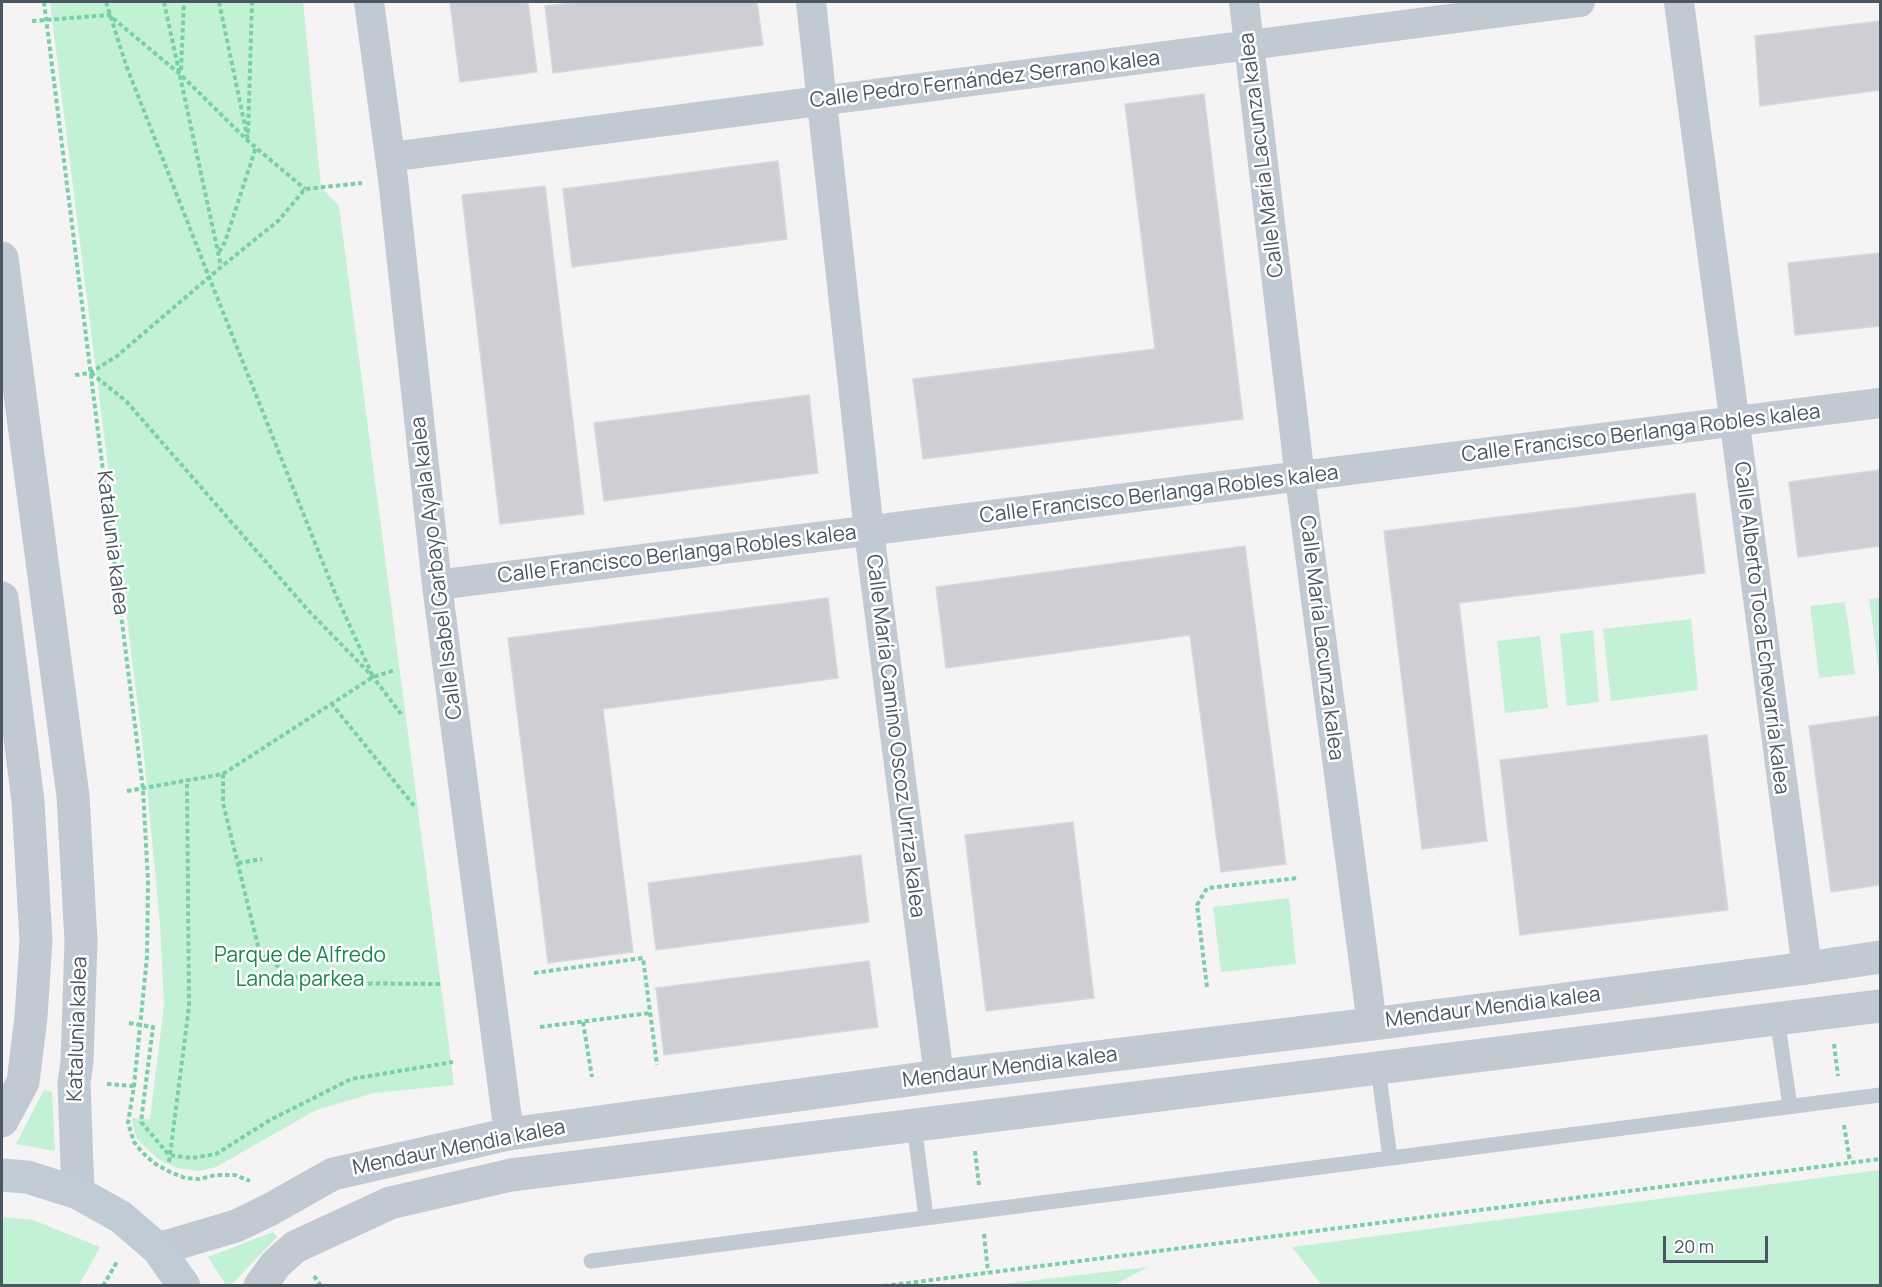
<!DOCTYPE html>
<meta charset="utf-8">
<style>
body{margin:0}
#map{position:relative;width:1882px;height:1287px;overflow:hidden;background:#f5f3f3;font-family:Manrope,sans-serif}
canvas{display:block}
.frame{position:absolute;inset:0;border:3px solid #4a5661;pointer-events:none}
.scale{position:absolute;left:1663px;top:1236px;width:105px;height:27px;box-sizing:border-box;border:3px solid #4a5661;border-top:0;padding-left:8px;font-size:18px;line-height:21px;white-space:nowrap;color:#4a5661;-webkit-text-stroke:4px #fff;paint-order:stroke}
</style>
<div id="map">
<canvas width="1882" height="1287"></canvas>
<div class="frame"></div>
<div class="scale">20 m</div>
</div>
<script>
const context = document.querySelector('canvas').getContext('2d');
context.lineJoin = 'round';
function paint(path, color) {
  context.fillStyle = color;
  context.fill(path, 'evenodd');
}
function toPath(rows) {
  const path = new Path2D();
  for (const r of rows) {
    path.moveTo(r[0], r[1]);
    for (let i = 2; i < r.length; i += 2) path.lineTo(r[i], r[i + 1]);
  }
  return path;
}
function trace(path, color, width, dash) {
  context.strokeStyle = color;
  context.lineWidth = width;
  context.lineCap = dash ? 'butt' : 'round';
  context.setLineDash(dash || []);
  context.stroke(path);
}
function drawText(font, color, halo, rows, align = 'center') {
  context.font = font + ' Manrope,sans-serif';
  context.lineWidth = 5;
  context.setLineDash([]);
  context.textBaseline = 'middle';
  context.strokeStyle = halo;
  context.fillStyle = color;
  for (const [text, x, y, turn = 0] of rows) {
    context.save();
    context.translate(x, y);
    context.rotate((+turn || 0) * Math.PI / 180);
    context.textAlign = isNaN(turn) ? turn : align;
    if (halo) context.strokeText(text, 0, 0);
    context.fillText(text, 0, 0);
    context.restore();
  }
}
const green = toPath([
 [50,2,303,2,321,187,339,206,454,1085,374,1093,316,1110,216,1167,199,1171,177,1168,158,1159,137,1139,133,1127,132,1118,150,1119,164,1006,160,923,143,747],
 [1880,598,1880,671,1879,671,1869,599],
 [1845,602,1855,674,1819,678,1810,606],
 [1691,619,1698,690,1611,701,1603,629],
 [1593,630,1599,702,1567,706,1560,634],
 [1540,636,1548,708,1505,713,1497,641],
 [1289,898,1296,964,1221,972,1213,907],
 [44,1090,52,1092,55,1151,16,1144],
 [1880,1170,1880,1285,1322,1285,1292,1247],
 [2,1217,33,1220,100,1247,79,1285,2,1285],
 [273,1232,277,1237,231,1285,226,1285,208,1257],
 [1148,1267,1114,1285,994,1285]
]);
const building = toPath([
 [450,2,528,2,537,72,460,82,450,2],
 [579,2,757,2,763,45,553,73,545,6,579,2],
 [1880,21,1880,90,1760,106,1755,36,1880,21],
 [1204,94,1243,419,923,459,913,379,1155,349,1125,104,1204,94],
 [778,161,787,239,572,267,563,189,778,161],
 [545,186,584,514,500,524,462,195,545,186],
 [1880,253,1880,326,1795,335,1788,263,1880,253],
 [809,395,818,473,604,501,594,423,809,395],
 [1880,470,1880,546,1798,557,1789,482,1880,470],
 [1695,493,1705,573,1459,603,1487,841,1422,849,1384,531,1695,493],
 [1245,546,1286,864,1221,872,1190,635,946,668,936,587,1245,546],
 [828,598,838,678,603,709,633,952,548,963,508,638,828,598],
 [1880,716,1880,885,1831,892,1809,726,1880,716],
 [1707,735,1728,910,1520,935,1500,760,1707,735],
 [1073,822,1094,998,986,1011,965,835,1073,822],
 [861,855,869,922,656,950,648,883,861,855],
 [869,961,878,1027,664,1055,656,988,869,961]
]);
const path = toPath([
 [44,2,143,789,148,882,147,957,134,1086,128,1123,134,1142,142,1152,154,1163,170,1172,185,1178,199,1179,216,1175,235,1175,250,1181],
 [106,2,126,65,209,277,335,593,373,677],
 [164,2,221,266],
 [219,2,248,140],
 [32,21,109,15,181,75,248,141,305,189],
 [181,70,184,2],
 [248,133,252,2],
 [219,252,225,242,256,147],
 [91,373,126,401,307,609,373,677,401,714],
 [75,375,90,373,117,356,221,267,278,221,305,189,362,183],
 [331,703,415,807],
 [223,774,223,803,259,950,283,971,309,983,442,984],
 [127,791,223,774,373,677,395,670],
 [238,863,262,859],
 [534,973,643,958,657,1065],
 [1207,987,1197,905,1207,888,1299,878],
 [583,1022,592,1077],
 [129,1023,153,1027,141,1122,169,1155,192,1158,216,1154,270,1120,351,1079,453,1062],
 [540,1027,650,1013],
 [1834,1044,1838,1076],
 [107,1084,134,1086],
 [1844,1125,1850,1162],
 [975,1151,979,1185],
 [169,1162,189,1007,187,780],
 [984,1234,988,1272],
 [314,1276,321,1286],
 [103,1286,118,1260],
 [884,1286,1880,1159]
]);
const service = toPath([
 [1777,1018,1790,1106],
 [1378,1068,1390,1158],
 [914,1125,926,1217],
 [591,1261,1880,1095]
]);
const minor = toPath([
 [369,2,393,179,437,585,509,1134],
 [811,2,869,531,939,1076],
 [1244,2,1300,478,1372,1024],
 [1679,2,1807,968],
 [390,157,1580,2],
 [437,585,1880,403]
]);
const tertiary = toPath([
 [2,258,73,796,81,941,77,1062,74,1083,78,1193],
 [2,598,28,801,36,940,31,1017,23,1082,2,1121],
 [158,1249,236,1226,271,1209,333,1174,509,1134,939,1076,1372,1024,1807,968,1880,957],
 [260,1286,276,1264,295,1247,390,1203,511,1175,1880,1006]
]);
const secondary = toPath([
 [2,1175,27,1177,78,1193,121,1217,158,1249,184,1286]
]);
const streetNames = [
 ["Calle Pedro Fernández Serrano kalea",985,80,-7],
 ["Calle María Lacunza kalea",1262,155,-97],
 ["Calle Francisco Berlanga Robles kalea",1641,434,-7],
 ["Calle Francisco Berlanga Robles kalea",1159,495,-7],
 ["Katalunia kalea",112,543,83],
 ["Calle Francisco Berlanga Robles kalea",677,555,-7],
 ["Calle Isabel Garbayo Ayala kalea",437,568,-97],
 ["Calle Alberto Toca Echevarría kalea",1761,628,83],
 ["Calle María Lacunza kalea",1321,638,83],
 ["Calle María Camino Oscoz Urriza kalea",895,736,83],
 ["Mendaur Mendia kalea",1493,1008,-7],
 ["Katalunia kalea",78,1029,-88],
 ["Mendaur Mendia kalea",1010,1068,-7],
 ["Mendaur Mendia kalea",459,1148,-11]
];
const parkNames = [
 ["Parque de Alfredo",300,956],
 ["Landa parkea",300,980]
];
paint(green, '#c3f1d5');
paint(building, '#cdcfd5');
trace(building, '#d7d9de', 1.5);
trace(path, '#7ad0a6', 4, [4.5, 3]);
trace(service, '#c1cad2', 15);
trace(minor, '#c1cad2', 30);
trace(tertiary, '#c1cad2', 33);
trace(secondary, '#c1cbd6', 33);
drawText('21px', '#4a5661', '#fff', streetNames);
drawText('21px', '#17864f', '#fff', parkNames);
</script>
